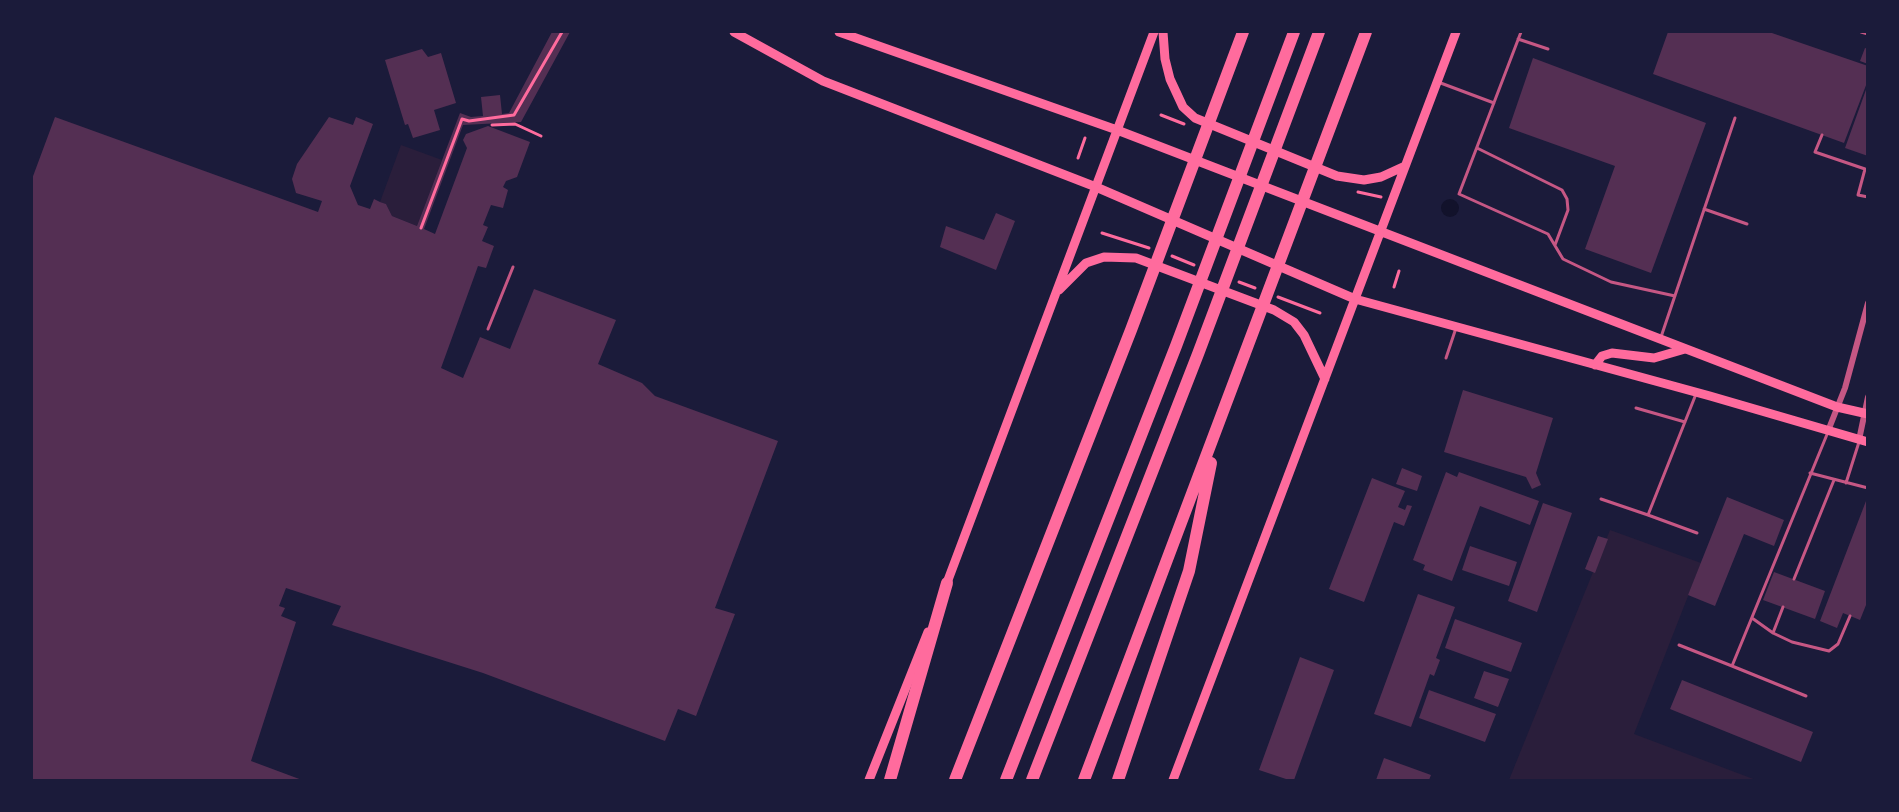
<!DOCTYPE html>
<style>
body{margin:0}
#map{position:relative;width:1899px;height:812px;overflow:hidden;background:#1b1b3a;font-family:"Fira Sans",sans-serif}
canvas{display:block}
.frame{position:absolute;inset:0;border:33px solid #1b1b3a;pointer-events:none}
</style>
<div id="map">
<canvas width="1899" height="812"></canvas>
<div class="frame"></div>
</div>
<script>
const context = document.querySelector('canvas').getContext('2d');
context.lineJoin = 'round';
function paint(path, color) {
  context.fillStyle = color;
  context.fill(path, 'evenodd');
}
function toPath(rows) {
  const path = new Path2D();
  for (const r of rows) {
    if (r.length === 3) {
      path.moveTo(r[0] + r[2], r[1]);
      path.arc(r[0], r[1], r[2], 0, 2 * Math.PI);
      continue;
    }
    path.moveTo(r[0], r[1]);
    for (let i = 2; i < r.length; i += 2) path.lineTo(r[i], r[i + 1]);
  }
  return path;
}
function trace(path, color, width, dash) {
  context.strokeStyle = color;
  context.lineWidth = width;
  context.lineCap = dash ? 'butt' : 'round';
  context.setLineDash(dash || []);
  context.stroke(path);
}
const green = toPath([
 [401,145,442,160,417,226,392,216,386,204,380,202],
 [1610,530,1701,563,1634,734,1756,780,1509,780]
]);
const water = toPath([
 [1450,208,9]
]);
const building = toPath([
 [552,32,570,32,521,122,463,125,424,229,435,234,467,148,463,140,466,134,488,126,530,142,517,177,506,181,503,187,508,190,503,208,491,205,483,225,488,227,482,241,494,246,486,268,478,266,441,368,463,378,480,337,510,349,534,289,616,320,598,364,642,383,655,396,778,441,715,608,735,614,696,716,678,709,665,741,483,673,332,625,341,606,286,588,279,606,285,608,281,616,296,622,251,761,302,780,32,780,32,179,55,117,318,212,322,201,296,193,292,179,297,164,329,117,353,125,356,117,373,124,350,186,358,205,370,209,374,199,380,202,386,204,392,216,417,226,460,113,471,117,483,116,481,97,500,95,502,114,509,113],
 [1668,32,1769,32,1868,66,1868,80,1844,143,1653,74],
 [1865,48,1868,49,1868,64,1860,61],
 [422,49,428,57,441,53,456,103,434,110,440,130,413,138,408,124,405,125,385,60],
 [1533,58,1706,123,1651,273,1585,249,1615,166,1509,128],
 [1867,87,1868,87,1868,156,1845,148],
 [996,213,1015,221,996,270,940,247,946,226,984,240],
 [1463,390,1553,418,1536,473,1541,485,1532,489,1526,477,1444,452],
 [1402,468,1422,476,1417,491,1396,484],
 [1446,472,1457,477,1459,472,1539,501,1530,525,1480,506,1452,581,1423,570,1425,565,1413,560],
 [1372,478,1405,491,1398,507,1405,510,1407,505,1412,506,1404,526,1394,522,1364,602,1329,589],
 [1727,497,1784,520,1774,546,1744,534,1715,606,1688,595],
 [1866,501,1868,600,1860,620,1843,613,1837,628,1820,621],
 [1543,503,1572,513,1537,612,1508,601],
 [1598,536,1608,539,1595,573,1585,569],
 [1470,546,1517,562,1509,586,1462,570],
 [1774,572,1825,591,1815,619,1763,600],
 [1418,594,1455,607,1436,658,1440,660,1434,676,1430,674,1411,727,1374,714],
 [1455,619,1522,643,1511,672,1445,648],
 [1300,657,1334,670,1294,780,1289,780,1259,770],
 [1484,671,1509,679,1498,707,1474,698],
 [1682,680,1813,732,1801,762,1670,709],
 [1429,690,1496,714,1485,742,1419,718],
 [1384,758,1431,775,1429,780,1376,780]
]);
const path = toPath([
 [1161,115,1184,124],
 [492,125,515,124,541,136],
 [1078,158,1085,138],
 [1358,192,1381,197],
 [421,228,462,119,469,121,514,115,562,32],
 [1102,233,1149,248],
 [1172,256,1194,265],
 [1239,282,1255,288],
 [1394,287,1399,271],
 [1278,297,1320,313]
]);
const service = toPath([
 [1521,32,1459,194,1548,234,1563,259,1611,282,1675,296],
 [1861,32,1868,34],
 [1518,39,1548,49],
 [1438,82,1494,103],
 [1822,135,1815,152,1865,169,1858,195,1868,197],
 [1477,148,1562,190,1567,199,1568,210,1555,245],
 [1704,209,1747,224],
 [488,329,513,267],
 [1661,337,1735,118],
 [1446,358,1456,328],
 [1696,394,1648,515,1697,533],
 [1636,408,1685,422],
 [1810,473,1868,488],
 [1846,483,1859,442],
 [1601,499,1648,515],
 [1794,579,1834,480],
 [1783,607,1773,633,1792,642,1829,651,1838,644,1850,616],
 [1752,618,1773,633],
 [1679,645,1732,666],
 [1806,696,1732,666,1828,432]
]);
const minor = toPath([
 [1828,431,1845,388,1868,303],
 [1859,440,1868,397]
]);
const secondary = toPath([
 [734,32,823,81,1096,187,1355,299,1710,396,1868,442],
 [839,32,1117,130,1837,407,1868,414],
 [1163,32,1165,59,1170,79,1183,107,1195,118,1337,176,1364,180,1381,177,1405,166],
 [1059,290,1086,263,1104,257,1136,258,1274,310,1294,322,1304,335,1325,379],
 [1595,365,1602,356,1612,353,1654,358,1685,349],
 [945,588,1154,32],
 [869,780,928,632],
 [1173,780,1456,32]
]);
const motorway = toPath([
 [890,780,947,583],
 [955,780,1131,330,1243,32],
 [1006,780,1176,346,1294,32],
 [1032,780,1198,354,1319,32],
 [1084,780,1366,32],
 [1118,780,1189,571,1211,463]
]);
paint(green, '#2a1e3b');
paint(water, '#12122b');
paint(building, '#542f53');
trace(path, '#ff6b9d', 3);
trace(service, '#c65784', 3);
trace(minor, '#c65784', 6);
trace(secondary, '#ff6b9d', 9);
trace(motorway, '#ff6b9d', 12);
</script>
